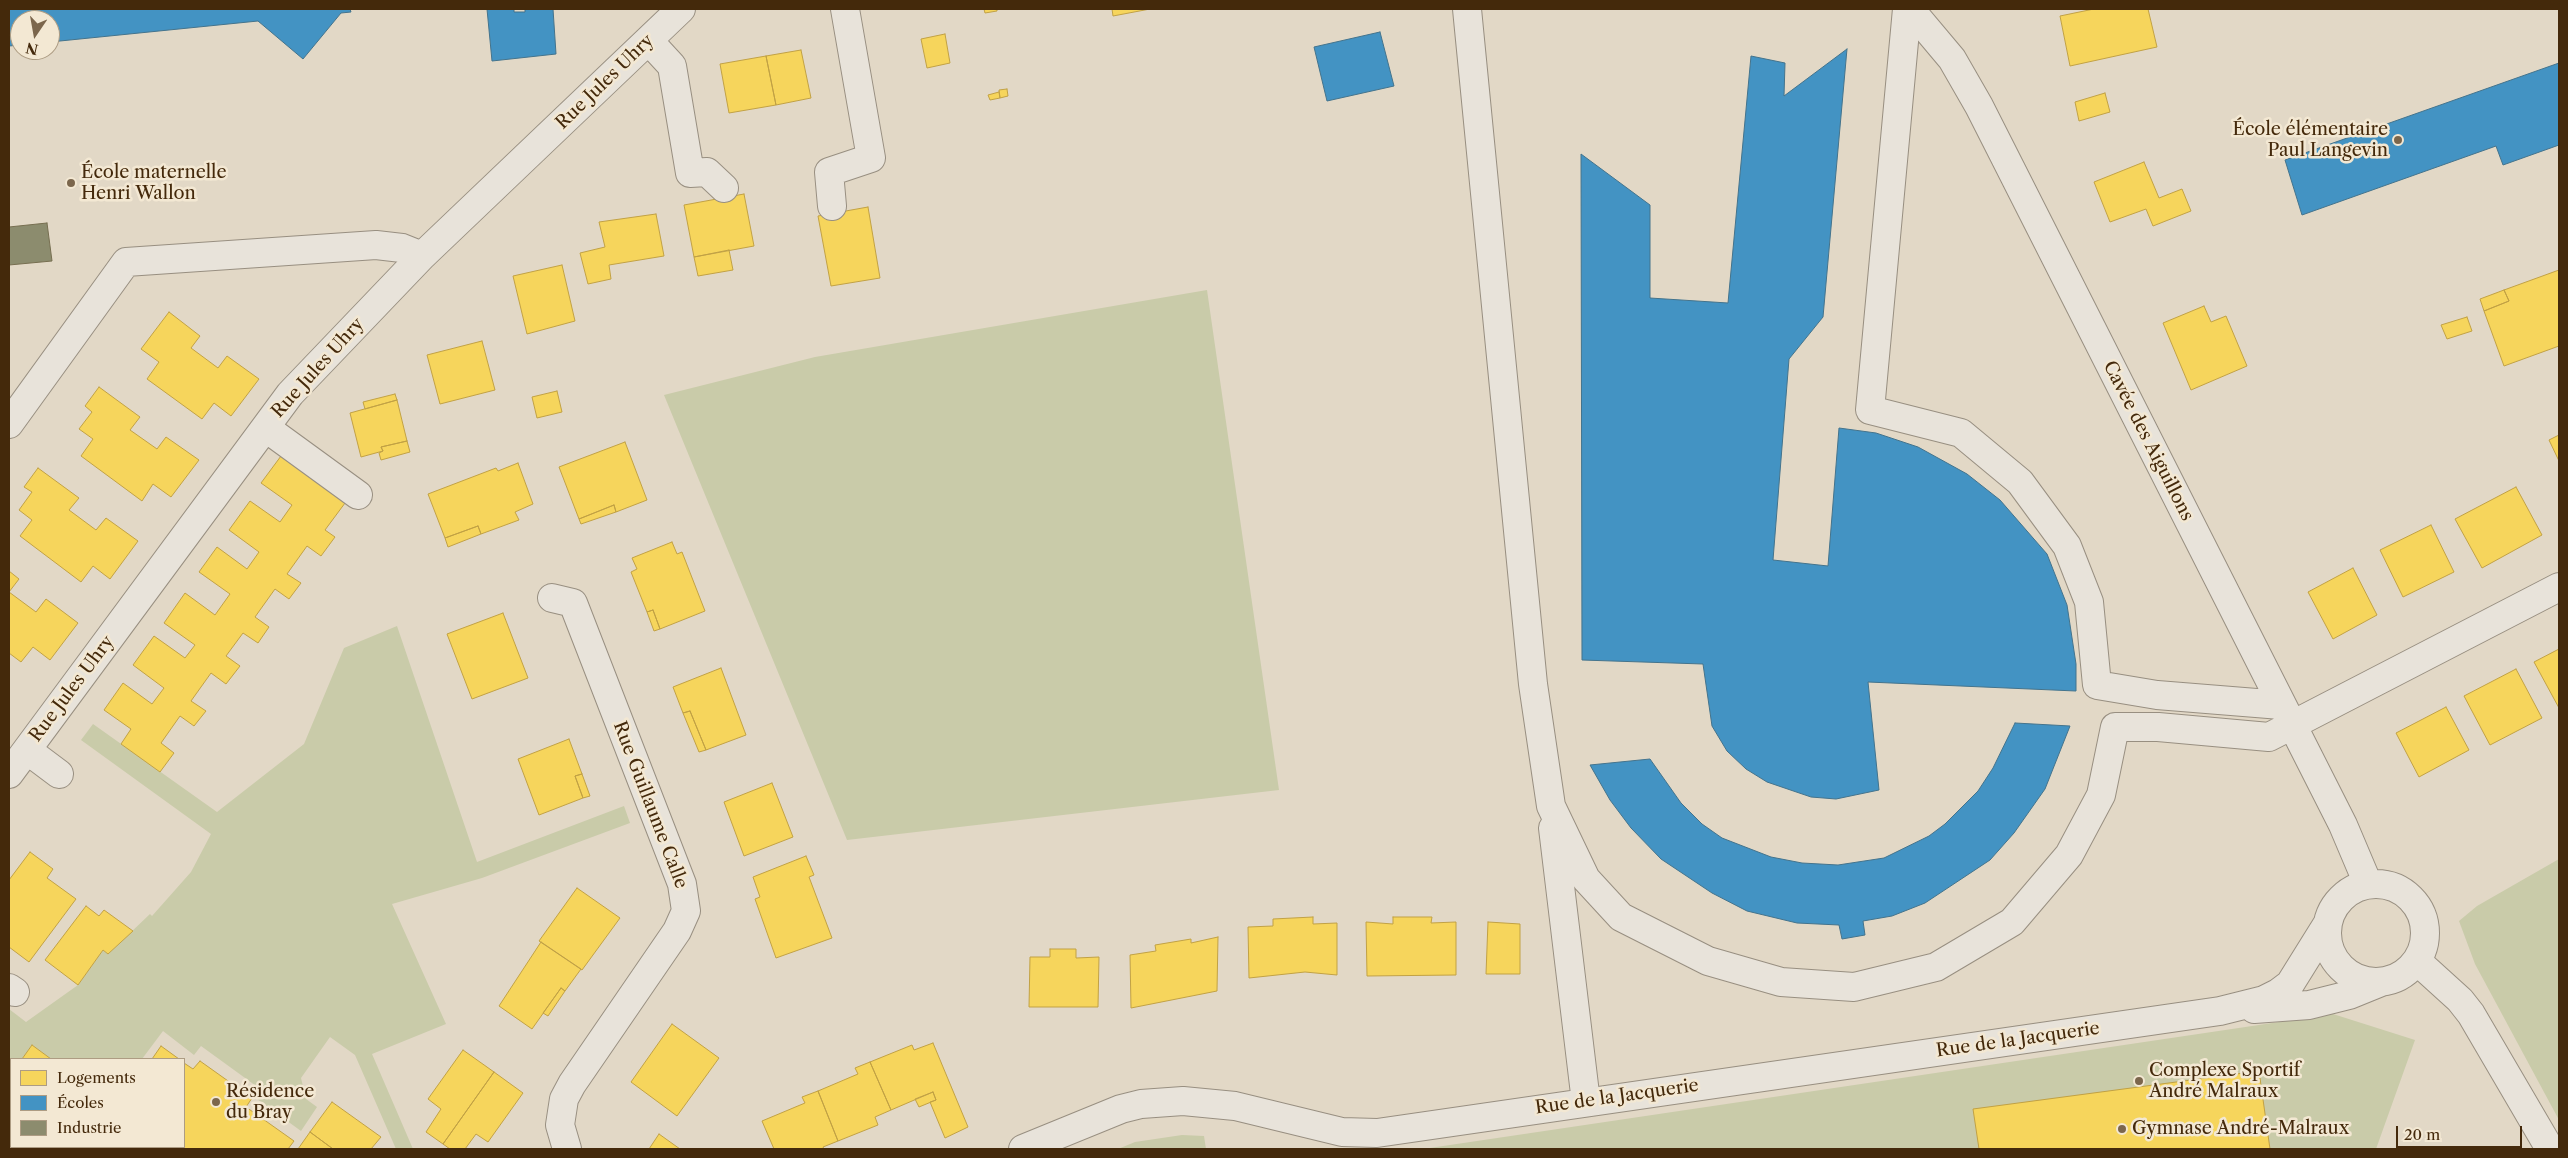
<!DOCTYPE html>
<meta charset="utf-8">
<style>
body{margin:0}
#map{position:relative;width:2568px;height:1158px;overflow:hidden;background:#e2d8c6;font-family:"Libre Caslon Text",serif}
canvas{display:block}
.frame{position:absolute;inset:0;border:10px solid #44290b;pointer-events:none}
.legend{position:absolute;left:10px;top:1058px;width:175px;height:90px;box-sizing:border-box;background:#f3e8d3;border:1px solid #ad9c83;margin:0;padding:6px 9px;list-style:none;font-size:15px;color:#44290b}
.legend li{display:flex;align-items:center;gap:10px;height:25px}
.legend b{width:25px;border:1px solid #ad9c83}
.north{position:absolute;left:10px;top:10px;width:50px;height:50px;box-sizing:border-box;background:#f3e8d3;border:1px solid #ad9c83;border-radius:50%;rotate:192deg;font-size:14px;font-weight:700;line-height:20px;text-align:center;color:#44290b}
.north::after{content:'';display:block;margin:auto;width:18px;height:22px;background:#7b664c;clip-path:polygon(50% 0,100% 100%,50% 72%,0 100%)}
.scale{position:absolute;left:2396px;top:1126px;width:126px;height:22px;box-sizing:border-box;border:2px solid #44290b;border-top:0;padding-left:6px;font-size:15px;line-height:18px;white-space:nowrap;color:#44290b;-webkit-text-stroke:4px #f3e8d3;paint-order:stroke}
</style>
<div id="map">
<canvas width="2568" height="1158"></canvas>
<div class="frame"></div>
<ul class="legend">
<li><b style="height:14px;background:#f6d55c"></b>Logements</li>
<li><b style="height:14px;background:#4393c3"></b>Écoles</li>
<li><b style="height:14px;background:#8c8c6e"></b>Industrie</li>
</ul>
<div class="north">N</div>
<div class="scale">20 m</div>
</div>
<script>
const context = document.querySelector('canvas').getContext('2d');
context.lineJoin = 'round';
function paint(path, color) {
  context.fillStyle = color;
  context.fill(path, 'evenodd');
}
function toPath(rows) {
  const path = new Path2D();
  for (const r of rows) {
    if (r.length === 3) {
      path.moveTo(r[0] + r[2], r[1]);
      path.arc(r[0], r[1], r[2], 0, 2 * Math.PI);
      continue;
    }
    path.moveTo(r[0], r[1]);
    for (let i = 2; i < r.length; i += 2) path.lineTo(r[i], r[i + 1]);
  }
  return path;
}
function trace(path, color, width, dash) {
  context.strokeStyle = color;
  context.lineWidth = width;
  context.lineCap = dash ? 'butt' : 'round';
  context.setLineDash(dash || []);
  context.stroke(path);
}
function drawText(font, color, halo, rows, align = 'center') {
  context.font = font + ' "Libre Caslon Text",serif';
  context.lineWidth = 5;
  context.setLineDash([]);
  context.textBaseline = 'middle';
  context.strokeStyle = halo;
  context.fillStyle = color;
  for (const [text, x, y, turn = 0] of rows) {
    context.save();
    context.translate(x, y);
    context.rotate((+turn || 0) * Math.PI / 180);
    context.textAlign = isNaN(turn) ? turn : align;
    if (halo) context.strokeText(text, 0, 0);
    context.fillText(text, 0, 0);
    context.restore();
  }
}
const green = toPath([
 [1207,290,1279,790,847,840,664,395,815,357],
 [397,626,477,862,624,806,630,823,482,878,392,904,446,1024,372,1054,413,1149,396,1149,355,1055,330,1037,301,1078,306,1099,317,1107,301,1131,257,1099,263,1091,201,1046,194,1055,163,1031,142,1059,51,1059,32,1045,22,1059,11,1059,11,1073,9,1077,9,1009,26,1022,78,985,103,950,108,954,150,914,152,916,191,872,211,834,81,740,93,724,217,812,304,744,344,648],
 [2559,859,2559,1120,2475,964,2459,921,2477,906],
 [2333,1014,2415,1040,2376,1149,1423,1149],
 [1182,1135,1204,1136,1206,1149,1118,1149,1135,1142],
 [51,1147,161,1147,165,1149,50,1149]
]);
const homes = toPath([
 [984,9,997,9,997,11,985,13,984,9],
 [1112,9,1150,9,1113,16,1112,9],
 [2094,9,2148,9,2157,47,2070,66,2060,16,2094,9],
 [945,34,950,63,927,68,921,39,945,34],
 [801,50,811,98,776,105,766,56,801,50],
 [766,56,776,105,729,113,720,64,766,56],
 [1007,89,1008,96,1000,98,999,90,1007,89],
 [999,92,1000,98,990,100,988,95,999,92],
 [2105,93,2110,112,2079,121,2075,102,2105,93],
 [2144,162,2159,198,2182,189,2191,211,2153,226,2146,209,2110,222,2094,182,2144,162],
 [744,194,754,246,694,257,684,205,744,194],
 [868,207,880,278,831,286,818,216,868,207],
 [656,214,664,256,609,265,611,279,588,284,580,253,605,247,599,222,656,214],
 [729,250,733,270,698,276,694,257,729,250],
 [562,265,575,321,527,334,513,276,562,265],
 [2559,270,2559,346,2504,366,2484,311,2509,301,2504,290,2559,270],
 [2504,290,2509,301,2484,311,2480,299,2504,290],
 [2204,306,2211,322,2226,316,2247,366,2191,390,2163,323,2204,306],
 [169,312,200,336,191,348,218,368,227,356,259,379,231,416,214,403,202,419,147,379,159,362,141,349,169,312],
 [2467,317,2472,331,2447,339,2441,325,2467,317],
 [482,341,495,390,440,404,427,355,482,341],
 [99,387,140,417,130,430,157,449,166,437,199,460,171,497,153,484,142,501,81,456,93,439,79,429,92,412,85,406,99,387],
 [557,391,562,412,537,418,532,397,557,391],
 [395,394,397,400,365,409,363,402,395,394],
 [397,400,407,441,381,447,383,451,361,457,350,413,397,400],
 [2559,435,2559,461,2549,440,2559,435],
 [407,441,410,452,381,460,379,453,383,451,381,447,407,441],
 [625,442,647,500,616,512,614,505,579,519,559,467,625,442],
 [284,452,348,499,325,530,335,537,321,556,307,546,287,574,301,583,289,599,275,589,255,617,269,627,258,643,243,633,226,656,240,666,226,684,211,673,191,701,206,711,194,726,180,716,161,743,174,753,160,772,121,744,131,729,104,710,123,683,152,704,164,688,133,665,154,636,185,658,195,645,164,623,185,593,215,615,230,594,199,572,217,547,247,569,259,552,229,530,250,501,280,522,292,505,261,483,284,452],
 [518,463,533,504,515,512,519,520,481,534,478,526,445,538,428,494,496,468,498,471,518,463],
 [38,468,79,498,69,510,96,530,106,518,138,541,110,579,93,566,81,582,20,536,32,520,19,510,32,492,24,487,38,468],
 [2516,487,2542,535,2482,568,2455,519,2516,487],
 [614,505,616,512,581,524,579,519,614,505],
 [2431,525,2454,572,2403,597,2380,550,2431,525],
 [478,526,481,534,448,547,445,538,478,526],
 [672,542,677,554,682,552,705,611,660,629,653,610,647,612,631,572,637,569,632,558,672,542],
 [2353,568,2377,615,2333,639,2308,592,2353,568],
 [9,571,19,579,9,592,36,612,46,599,78,623,50,660,33,647,21,662,9,653,9,571],
 [653,610,660,629,654,631,647,612,653,610],
 [503,613,528,678,472,699,447,634,503,613],
 [2559,649,2559,708,2534,662,2559,649],
 [721,668,746,735,706,750,690,711,683,713,673,687,721,668],
 [2516,669,2542,718,2490,745,2464,696,2516,669],
 [2446,707,2469,750,2419,777,2396,733,2446,707],
 [690,711,706,750,699,752,683,713,690,711],
 [569,739,582,774,575,776,583,798,539,815,518,759,569,739],
 [582,774,590,796,583,798,575,776,582,774],
 [772,783,793,837,744,856,724,802,772,783],
 [30,852,53,869,47,878,76,899,29,962,9,947,9,880,30,852],
 [806,856,814,875,809,877,832,938,776,958,755,899,760,897,753,877,806,856],
 [577,888,620,918,582,970,539,941,577,888],
 [86,906,99,916,104,910,133,931,108,954,103,950,78,985,45,960,86,906],
 [1313,917,1313,924,1337,923,1337,975,1305,972,1249,978,1248,927,1273,926,1273,919,1313,917],
 [1393,917,1432,917,1431,923,1456,922,1456,975,1367,976,1366,922,1393,924,1393,917],
 [1488,922,1520,924,1520,974,1486,974,1488,922],
 [1218,937,1217,991,1131,1008,1130,955,1156,951,1155,945,1191,939,1191,943,1218,937],
 [541,942,581,969,565,991,561,988,532,1029,499,1006,541,942],
 [1050,949,1076,949,1076,958,1099,957,1098,1007,1029,1007,1030,957,1050,957,1050,949],
 [561,988,565,991,548,1016,543,1013,561,988],
 [672,1024,719,1058,677,1116,631,1082,672,1024],
 [933,1043,968,1127,945,1138,930,1102,936,1100,933,1092,891,1110,870,1062,912,1045,914,1050,933,1043],
 [32,1045,51,1059,22,1059,32,1045],
 [161,1046,179,1059,152,1059,161,1046],
 [463,1050,494,1072,443,1144,426,1132,441,1109,428,1099,463,1050],
 [200,1061,252,1098,246,1107,294,1141,288,1149,165,1149,161,1147,184,1147,184,1063,193,1069,200,1061],
 [870,1062,891,1110,875,1117,878,1125,838,1141,818,1091,858,1074,855,1068,870,1062],
 [2259,1071,2270,1149,1979,1149,1973,1109,2259,1071],
 [494,1072,523,1093,488,1142,476,1134,465,1149,450,1149,443,1144,494,1072],
 [11,1073,11,1147,51,1147,50,1149,9,1149,9,1077,11,1073],
 [818,1091,838,1141,823,1147,824,1149,774,1149,762,1121,805,1103,802,1097,818,1091],
 [933,1092,936,1100,919,1107,915,1099,933,1092],
 [332,1102,381,1137,371,1149,333,1149,310,1132,332,1102],
 [310,1132,333,1149,298,1149,310,1132],
 [659,1134,680,1149,649,1149,659,1134]
]);
const schools = toPath([
 [9,9,350,9,351,12,341,13,303,59,258,21,50,42,50,20,20,20,20,45,9,46,9,9],
 [487,9,514,9,514,12,525,12,525,9,553,9,556,54,492,61,487,9],
 [1380,32,1394,86,1327,101,1314,47,1380,32],
 [1847,49,1823,317,1789,359,1773,560,1828,566,1839,428,1876,433,1918,447,1967,474,2000,500,2047,554,2067,605,2076,664,2076,691,1868,682,1879,790,1836,799,1811,797,1767,782,1746,769,1727,751,1712,726,1703,664,1582,660,1581,154,1650,205,1650,298,1728,303,1751,56,1785,63,1784,96,1847,49],
 [2559,63,2559,145,2503,165,2496,146,2302,215,2285,160,2559,63],
 [2015,723,2070,726,2045,789,2014,833,1990,860,1925,903,1892,916,1863,921,1865,935,1842,939,1839,925,1797,923,1747,911,1712,893,1661,859,1631,828,1610,800,1590,765,1650,759,1681,803,1702,824,1722,838,1771,857,1802,863,1838,865,1884,858,1929,836,1945,824,1978,791,1993,768,2015,723]
]);
const industry = toPath([
 [47,223,52,261,9,265,9,227,47,223]
]);
const minor = toPath([
 [1467,9,1533,684,1551,806,1586,879,1621,917,1708,961,1781,982,1854,987,1936,967,2012,922,2069,855,2101,795,2115,727,2158,727,2269,737,2559,587],
 [1907,9,1870,410,1961,433,2020,482,2067,546,2089,602,2097,685,2157,695,2281,705],
 [1910,9,1952,59,1979,106,2343,825,2368,884],
 [649,41,672,66,690,173,707,172,724,188],
 [832,206,829,172,871,158,845,9],
 [9,424,126,262,376,245,402,248,422,256],
 [266,428,358,495],
 [552,598,573,603,682,884,686,911,677,931,572,1084,564,1099,560,1125,567,1149],
 [27,750,59,774],
 [9,774,290,394,422,256,681,9],
 [1553,828,1586,1102],
 [2376,933,49],
 [2417,961,2460,1000,2471,1014,2550,1149],
 [9,988,15,992],
 [2254,1009,2309,1005,2349,995,2381,982],
 [1023,1149,1121,1109,1141,1104,1183,1101,1235,1106,1342,1132,1377,1133,2220,1011,2264,1000,2278,993,2290,984,2328,923]
]);
const markers = [
 [2398,140,5,"#7b664c"],
 [71,183,5,"#7b664c"],
 [2139,1081,5,"#7b664c"],
 [216,1102,5,"#7b664c"],
 [2122,1129,5,"#7b664c"]
];
const streetNames = [
 ["Rue Jules Uhry",605,82,-44],
 ["Rue Jules Uhry",318,368,-48],
 ["Cavée des Aiguillons",2148,441,63],
 ["Rue Jules Uhry",72,689,-53],
 ["Rue Guillaume Calle",650,805,69],
 ["Rue de la Jacquerie",2018,1040,-8],
 ["Rue de la Jacquerie",1617,1097,-8]
];
const poiNames = [
 ["École élémentaire",2388,130,"right"],
 ["Paul Langevin",2388,151,"right"],
 ["École maternelle",81,173],
 ["Henri Wallon",81,194],
 ["Complexe Sportif",2149,1071],
 ["André Malraux",2149,1092],
 ["Résidence",226,1092],
 ["du Bray",226,1113],
 ["Gymnase André-Malraux",2132,1129]
];
paint(green, '#c9cba9');
paint(homes, '#f6d55c');
trace(homes, '#c1a144', 1);
paint(schools, '#4393c3');
trace(schools, '#43738c', 1);
paint(industry, '#8c8c6e');
trace(industry, '#766e50', 1);
trace(minor, '#988f81', 30);
trace(minor, '#e8e3da', 28);
for (const [x, y, r, color] of markers) {
  const dot = new Path2D();
  dot.arc(x, y, r, 0, 2 * Math.PI);
  context.fillStyle = color;
  context.fill(dot);
  trace(dot, '#f3e8d3', 2);
}
drawText('18px', '#44290b', '#f3e8d3', streetNames);
drawText('18px', '#44290b', '#f3e8d3', poiNames, 'left');
</script>
